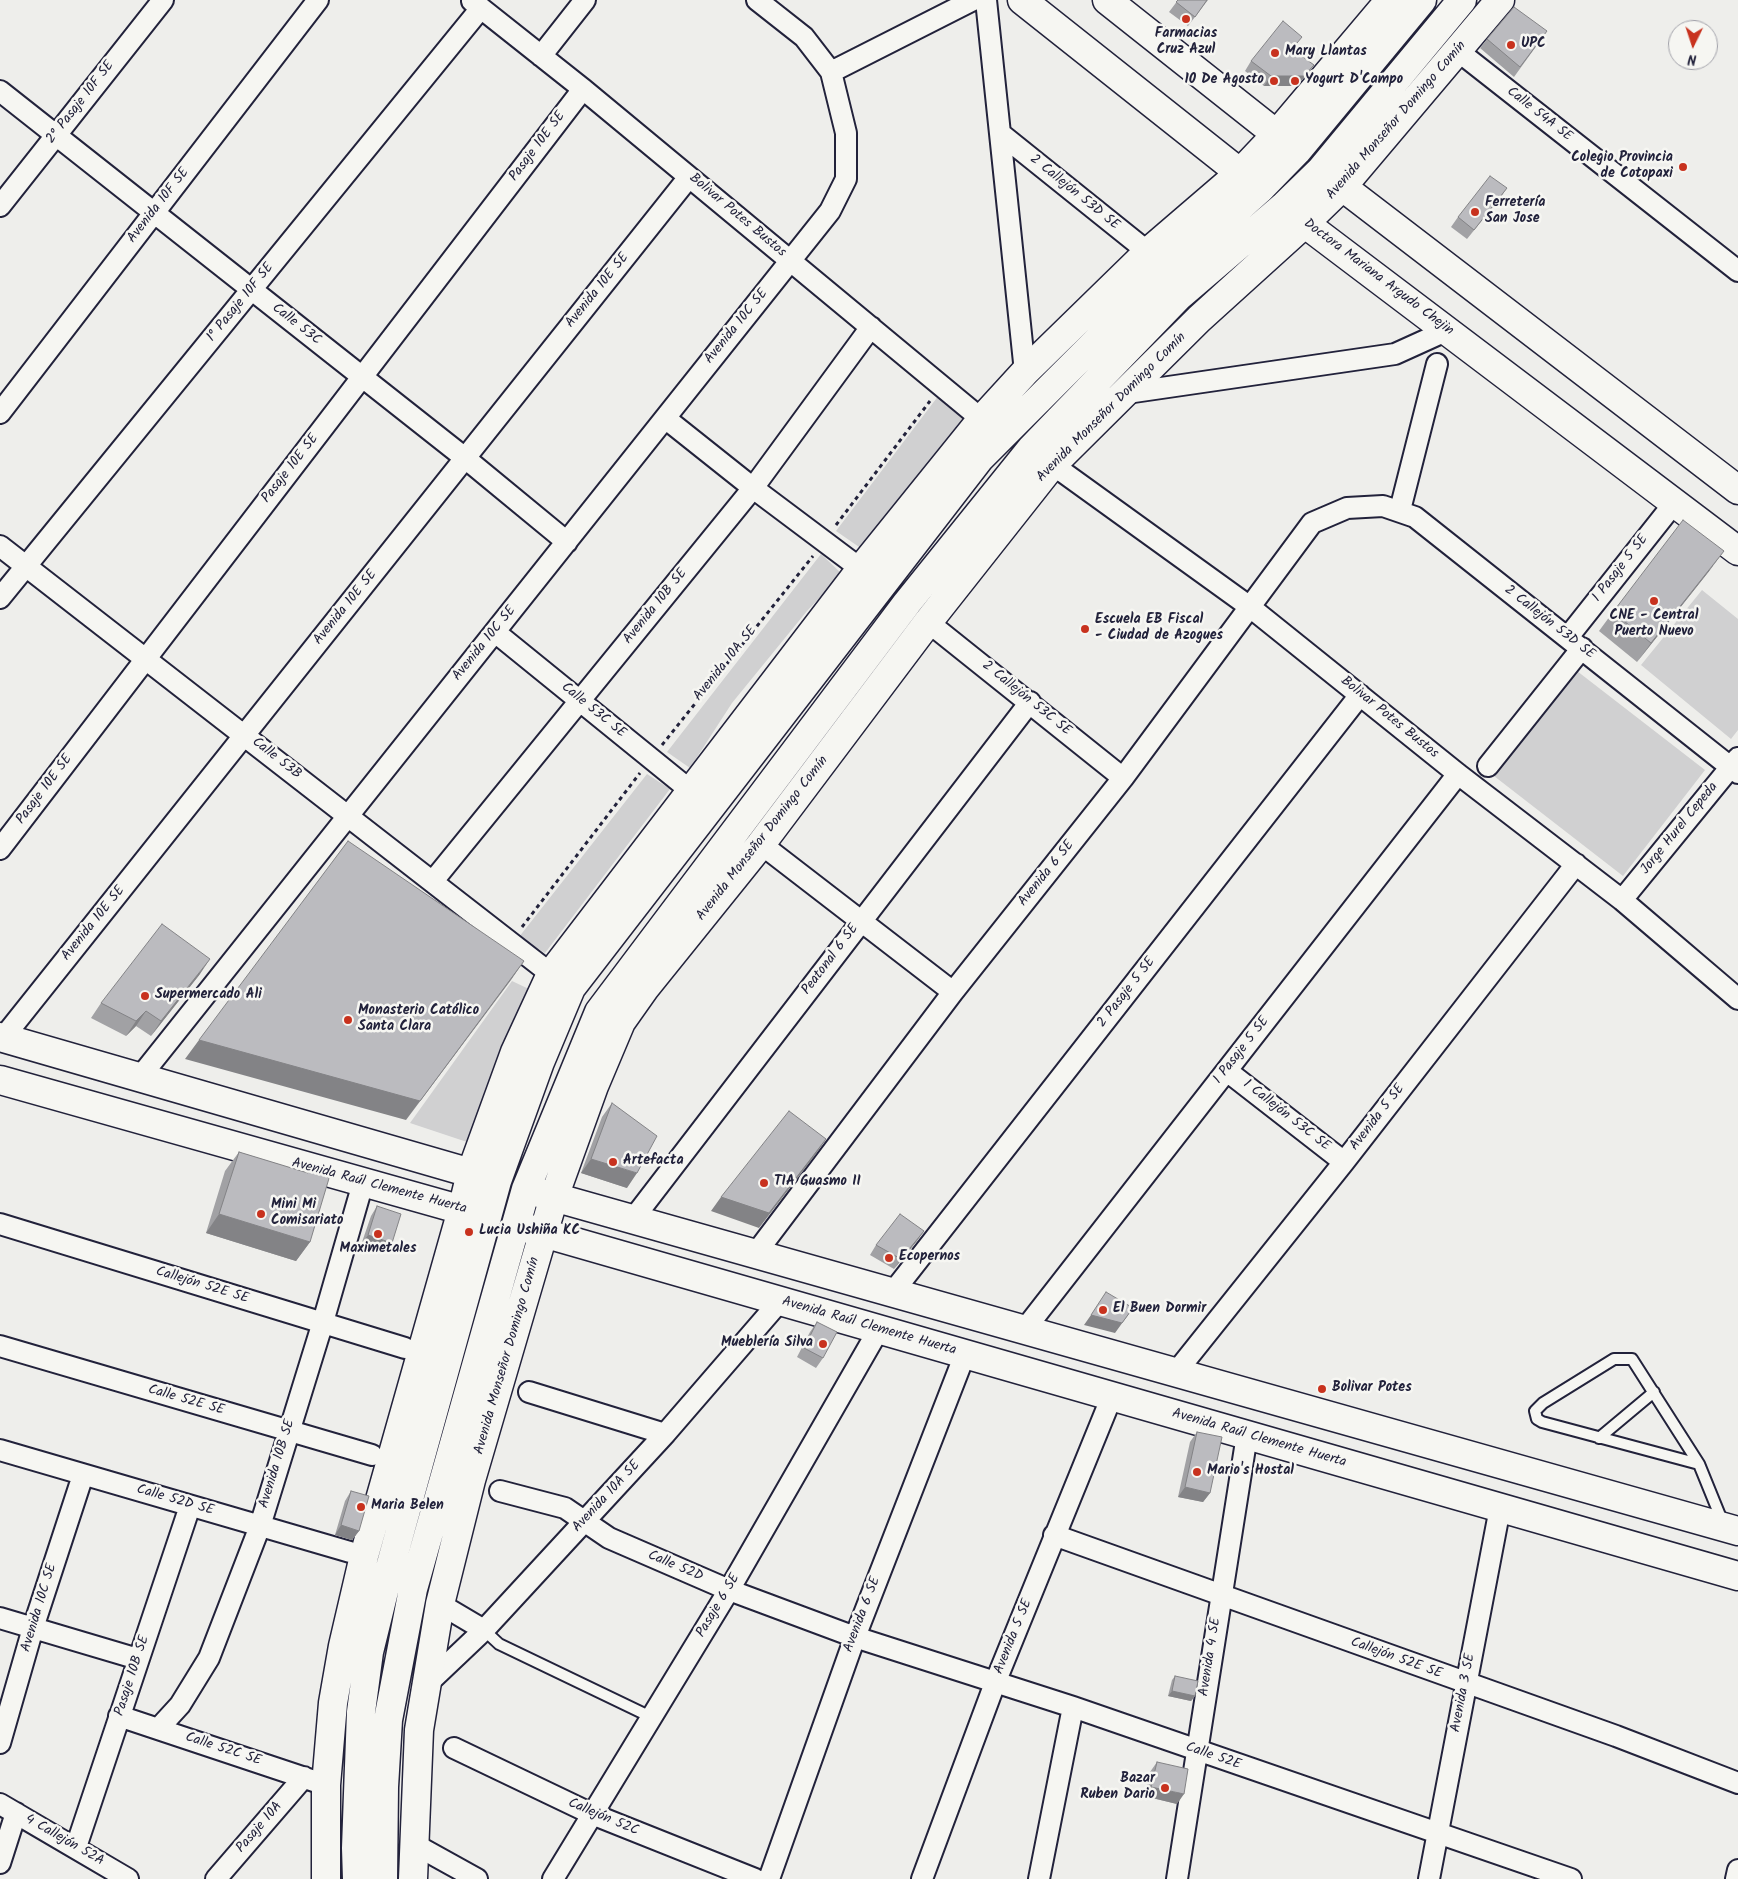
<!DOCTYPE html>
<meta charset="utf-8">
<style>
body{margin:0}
#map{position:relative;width:1738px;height:1879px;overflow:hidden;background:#eeeeeb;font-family:Kalam,sans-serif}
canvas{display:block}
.north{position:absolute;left:1668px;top:20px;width:50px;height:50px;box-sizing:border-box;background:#f6f6f2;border:1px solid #a1a1a9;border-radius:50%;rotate:184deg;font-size:14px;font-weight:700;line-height:20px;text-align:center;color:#22223b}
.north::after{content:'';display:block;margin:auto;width:18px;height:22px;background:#c8321e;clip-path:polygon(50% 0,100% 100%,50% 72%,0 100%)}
</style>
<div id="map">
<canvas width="1738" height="1879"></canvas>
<div class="north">N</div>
</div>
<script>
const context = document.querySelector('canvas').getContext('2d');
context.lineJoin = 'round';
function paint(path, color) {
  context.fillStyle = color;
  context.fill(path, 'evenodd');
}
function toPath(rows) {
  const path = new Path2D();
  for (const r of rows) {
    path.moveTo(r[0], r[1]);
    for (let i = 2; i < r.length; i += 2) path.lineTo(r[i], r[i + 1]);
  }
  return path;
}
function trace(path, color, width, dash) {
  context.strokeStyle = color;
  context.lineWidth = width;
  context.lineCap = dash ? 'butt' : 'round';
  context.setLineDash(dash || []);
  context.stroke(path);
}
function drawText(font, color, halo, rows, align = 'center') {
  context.font = font + ' Kalam,sans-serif';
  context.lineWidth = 5;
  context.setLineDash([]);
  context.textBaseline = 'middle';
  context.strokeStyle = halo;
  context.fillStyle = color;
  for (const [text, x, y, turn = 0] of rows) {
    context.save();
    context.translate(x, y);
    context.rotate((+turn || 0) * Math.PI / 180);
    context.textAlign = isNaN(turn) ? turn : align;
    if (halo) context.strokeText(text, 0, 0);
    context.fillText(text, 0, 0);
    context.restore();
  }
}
const green = toPath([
 [939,395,965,417,862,549,836,531],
 [821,554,842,574,807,611,732,703,690,768,667,752],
 [1702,590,1738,619,1738,730,1731,739,1641,665],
 [1577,671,1705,770,1623,876,1494,776],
 [647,774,670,789,545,953,519,937],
 [512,981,531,990,496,1066,467,1142,410,1123]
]);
const path = toPath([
 [836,525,930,401],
 [662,745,813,556],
 [522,927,640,773]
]);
const service = toPath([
 [1599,1438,1654,1392],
 [1699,1464,1542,1422,1537,1419,1535,1411,1543,1403,1614,1359,1632,1359,1699,1464,1723,1523],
 [484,1630,499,1644,651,1717]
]);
const minor = toPath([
 [986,0,1025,372],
 [472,1,583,89,991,427],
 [1458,51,1738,271],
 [541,56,585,0],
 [831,72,973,0],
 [0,91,465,458,567,542],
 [1001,134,1148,252],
 [0,206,163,0],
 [1127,393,1395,354,1448,330],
 [0,413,318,0],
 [665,418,753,488,861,569],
 [1042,457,1250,607,1458,774,1622,900,1738,999],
 [1400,510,1437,364],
 [0,546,551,974],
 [0,598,481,8],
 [928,622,1123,778],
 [495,632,691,791],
 [1568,637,1675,502],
 [1488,766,1582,648],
 [761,844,953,992],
 [0,849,583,89],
 [433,881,753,488,871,327],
 [1622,900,1738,758],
 [0,1035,3,1038,689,177],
 [1227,1071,1344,1162],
 [140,1077,830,211,846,179,846,133,831,72,804,37,757,0],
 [633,1219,1030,702],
 [0,1224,405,1348],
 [756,1253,953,992,1123,778,1312,523,1347,508,1383,506,1415,517,1738,773],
 [893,1292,1360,695],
 [1025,1329,1458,774],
 [0,1346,372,1455],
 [1177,1371,1344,1162,1576,864],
 [529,1392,665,1434],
 [0,1450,350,1552],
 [500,1491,565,1508,609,1538,729,1590,855,1637,1073,1707,1571,1879],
 [1054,1535,1616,1736,1738,1783],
 [440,1604,484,1630],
 [0,1618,138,1659],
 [426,1685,484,1630,665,1434,780,1301],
 [119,1716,326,1785],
 [158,1729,180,1705,209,1658,260,1526,323,1322,363,1183],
 [0,1743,33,1628,83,1475],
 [454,1748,592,1814,755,1879],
 [0,1804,128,1879],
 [412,1843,477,1879],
 [76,1847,190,1506],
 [0,1863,16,1813],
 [216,1879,304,1777],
 [553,1879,729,1590,879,1329],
 [769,1879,855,1637,965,1354],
 [922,1879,995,1683,1112,1396],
 [1039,1879,1073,1707],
 [1177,1879,1247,1435],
 [1429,1879,1500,1508],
 [1736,1879,1738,1870]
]);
const secondary = toPath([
 [1022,0,1254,184],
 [1107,0,1290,145],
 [1327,175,1738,490],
 [1291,213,1738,551],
 [0,1037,488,1178],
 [0,1080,480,1215],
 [536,1192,1738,1531],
 [526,1228,1738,1576],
 [326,1879,326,1785,333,1703,343,1646,364,1556,462,1210,471,1173,515,1052,551,974,861,569,982,419,1025,372,1148,252,1240,173,1276,135,1390,0],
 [357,1879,356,1848,361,1712,369,1652,388,1575,497,1181,540,1062,571,988,980,458,1161,277,1260,189,1297,151,1422,0],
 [383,1879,384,1787,388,1720,413,1589,526,1189,599,1012,907,603,1031,449,1179,296,1283,207,1321,170,1462,0],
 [413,1879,419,1730,440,1604,471,1480,554,1197,594,1086,621,1022,645,988,761,844,928,622,1052,465,1199,319,1305,223,1342,187,1500,0]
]);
const wall = toPath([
 [1178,0,1208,0,1188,26,1169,12],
 [1487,39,1540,41,1514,77,1480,48],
 [1293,50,1314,65,1297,86,1264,86,1245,71,1251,61],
 [1507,188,1467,239,1451,227,1458,217],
 [1710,570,1637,662,1599,631,1613,612],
 [200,974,151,1036,136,1026,126,1036,91,1018,101,1003],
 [612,1103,627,1188,581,1173,602,1117],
 [239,1152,307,1173,309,1169,310,1242,296,1261,206,1233,225,1171],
 [377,1206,385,1252,361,1245,371,1216],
 [924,1231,894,1269,870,1255,876,1245],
 [817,1322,823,1358,816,1368,797,1357,810,1332],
 [1197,1432,1210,1493,1203,1502,1178,1497,1190,1442],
 [351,1491,359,1531,352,1540,335,1535,345,1501],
 [1175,1676,1195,1696,1191,1701,1168,1696,1172,1680],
 [1157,1762,1177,1804,1144,1796,1150,1772]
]);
const shadedWall = toPath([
 [1314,65,1297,86,1264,86,1271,76],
 [1507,188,1500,198,1467,239,1474,230],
 [1724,551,1710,570,1637,662,1651,643],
 [210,959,200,974,151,1036,161,1021],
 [524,961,511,980,406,1120,185,1059,199,1040],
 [146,1011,136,1026,126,1036,136,1021],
 [826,1139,816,1154,759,1228,711,1211,721,1197],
 [591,1159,637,1173,627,1188,581,1173],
 [219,1214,310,1242,296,1261,206,1233],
 [924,1231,917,1241,894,1269,901,1259],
 [368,1235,392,1243,385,1252,361,1245],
 [1133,1308,1115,1333,1084,1325,1091,1315],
 [1185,1487,1210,1493,1203,1502,1178,1497],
 [341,1525,359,1531,352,1540,335,1535],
 [1172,1691,1195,1696,1191,1701,1168,1696],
 [1151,1787,1184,1794,1177,1804,1144,1796]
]);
const building = toPath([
 [1178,0,1207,0,1195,17,1176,2,1178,0],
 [1514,7,1547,31,1520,67,1487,39,1514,7],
 [1283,21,1302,37,1292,49,1314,65,1304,76,1271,76,1251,61,1283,21],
 [1490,176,1507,188,1474,230,1458,217,1490,176],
 [1683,520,1724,551,1651,643,1613,612,1683,520],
 [348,841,524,961,420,1101,199,1040,348,841],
 [162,924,210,959,161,1021,146,1011,136,1021,101,1003,162,924],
 [612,1103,657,1136,637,1173,591,1159,612,1103],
 [789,1111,826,1139,769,1213,721,1197,789,1111],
 [239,1152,308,1173,309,1169,330,1175,310,1242,219,1214,239,1152],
 [377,1206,401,1214,392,1243,368,1235,377,1206],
 [900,1214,924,1231,901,1259,876,1245,900,1214],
 [1106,1292,1133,1308,1122,1323,1091,1315,1106,1292],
 [817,1322,837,1332,823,1358,804,1348,817,1322],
 [1197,1432,1222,1437,1210,1493,1185,1487,1197,1432],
 [351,1491,369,1496,359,1531,341,1525,351,1491],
 [1175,1676,1198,1681,1195,1696,1172,1691,1175,1676],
 [1157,1762,1188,1769,1184,1794,1151,1787,1157,1762]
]);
const markers = [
 [1186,19,5,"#c8321e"],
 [1511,45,5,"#c8321e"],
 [1275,53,5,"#c8321e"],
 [1274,81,5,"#c8321e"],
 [1295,81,5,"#c8321e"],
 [1683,167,5,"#c8321e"],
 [1475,212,5,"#c8321e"],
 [1654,601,5,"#c8321e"],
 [1085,629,5,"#c8321e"],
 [145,996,5,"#c8321e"],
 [348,1020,5,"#c8321e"],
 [613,1162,5,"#c8321e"],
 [764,1183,5,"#c8321e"],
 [261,1214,5,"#c8321e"],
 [469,1232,5,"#c8321e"],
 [378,1234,5,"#c8321e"],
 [889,1258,5,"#c8321e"],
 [1103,1310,5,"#c8321e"],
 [823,1344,5,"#c8321e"],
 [1322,1389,5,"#c8321e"],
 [1197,1472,5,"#c8321e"],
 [361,1507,5,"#c8321e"],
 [1165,1788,5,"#c8321e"]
];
const poiNames = [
 ["Farmacias",1186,35,"center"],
 ["Cruz Azul",1186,51,"center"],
 ["UPC",1521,45],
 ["Mary Llantas",1285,53],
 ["10 De Agosto",1264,81,"right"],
 ["Yogurt D'Campo",1305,81],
 ["Colegio Provincia",1673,159,"right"],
 ["de Cotopaxi",1673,175,"right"],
 ["Ferretería",1485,204],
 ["San Jose",1485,220],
 ["CNE - Central",1654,617,"center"],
 ["Puerto Nuevo",1654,633,"center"],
 ["Escuela EB Fiscal",1095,621],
 ["- Ciudad de Azogues",1095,637],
 ["Supermercado Ali",155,996],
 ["Monasterio Católico",358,1012],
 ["Santa Clara",358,1028],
 ["Artefacta",623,1162],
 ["TIA Guasmo II",774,1183],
 ["Mini Mi",271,1206],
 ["Comisariato",271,1222],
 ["Lucia Ushiña KC",479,1232],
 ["Maximetales",378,1250,"center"],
 ["Ecopernos",899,1258],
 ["El Buen Dormir",1113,1310],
 ["Mueblería Silva",813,1344,"right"],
 ["Bolivar Potes",1332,1389],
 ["Mario's Hostal",1207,1472],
 ["Maria Belen",371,1507],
 ["Bazar",1155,1780,"right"],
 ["Ruben Dario",1155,1796,"right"]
];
const streetNames = [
 ["2° Pasaje 10F SE",81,103,-52],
 ["Calle 54A SE",1539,115,38],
 ["Avenida Monseñor Domingo Comín",1397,121,-49],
 ["Pasaje 10E SE",538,147,-53],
 ["2 Callejón 53D SE",1074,193,39],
 ["Avenida 10F SE",159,206,-52],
 ["Bolivar Potes Bustos",737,216,40],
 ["Doctora Mariana Argudo Chejin",1378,278,37],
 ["Avenida 10E SE",598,291,-51],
 ["1° Pasaje 10F SE",241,303,-51],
 ["Calle 53C",296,325,38],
 ["Avenida 10C SE",737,327,-51],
 ["Avenida Monseñor Domingo Comín",1112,408,-45],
 ["Pasaje 10E SE",291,469,-52],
 ["1 Pasaje 5 SE",1621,569,-52],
 ["Avenida 10B SE",656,607,-51],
 ["Avenida 10E SE",346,608,-51],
 ["2 Callejón 53D SE",1549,623,38],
 ["Avenida 10C SE",485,644,-51],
 ["Avenida 10A SE",726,664,-51],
 ["2 Callejón 53C SE",1026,699,39],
 ["Calle 53C SE",593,711,39],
 ["Bolivar Potes Bustos",1389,718,39],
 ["Calle 53B",276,759,38],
 ["Pasaje 10E SE",45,790,-53],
 ["Jorge Hurel Cepeda",1680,829,-51],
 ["Avenida Monseñor Domingo Comín",763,839,-52],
 ["Avenida 6 SE",1047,874,-51],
 ["Avenida 10E SE",94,924,-51],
 ["Peatonal 6 SE",831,960,-53],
 ["2 Pasaje 5 SE",1127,993,-52],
 ["1 Pasaje 5 SE",1242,1051,-52],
 ["1 Callejón 53C SE",1286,1116,38],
 ["Avenida 5 SE",1378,1118,-52],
 ["Avenida Raúl Clemente Huerta",379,1187,15],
 ["Callejón 52E SE",202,1286,17],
 ["Avenida Raúl Clemente Huerta",869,1327,16],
 ["Avenida Monseñor Domingo Comín",508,1356,-74],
 ["Calle 52E SE",186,1401,16],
 ["Avenida Raúl Clemente Huerta",1259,1439,16],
 ["Avenida 10B SE",278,1464,-73],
 ["Avenida 10A SE",607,1497,-47],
 ["Calle 52D SE",175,1501,16],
 ["Calle 52D",675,1567,23],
 ["Pasaje 6 SE",719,1606,-59],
 ["Avenida 10C SE",40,1608,-73],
 ["Avenida 6 SE",863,1615,-69],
 ["Avenida 5 SE",1014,1637,-68],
 ["Avenida 4 SE",1211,1657,-81],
 ["Callejón 52E SE",1396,1659,20],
 ["Pasaje 10B SE",133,1676,-72],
 ["Avenida 3 SE",1464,1693,-79],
 ["Calle 52C SE",223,1750,18],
 ["Calle 52E",1213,1757,19],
 ["Callejón 52C",603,1818,23],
 ["Pasaje 10A",260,1828,-49],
 ["4 Callejón 52A",64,1841,30]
];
paint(green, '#d0d0d1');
trace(service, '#22223b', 14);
trace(minor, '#22223b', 24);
trace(secondary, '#22223b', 31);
trace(path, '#22223b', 3, [4, 4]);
trace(service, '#f6f6f2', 10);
trace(minor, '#f6f6f2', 20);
trace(secondary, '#f6f6f2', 28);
paint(wall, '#a1a1a4');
paint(shadedWall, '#838386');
paint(building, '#bbbbbf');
trace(building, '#838386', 1);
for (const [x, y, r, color] of markers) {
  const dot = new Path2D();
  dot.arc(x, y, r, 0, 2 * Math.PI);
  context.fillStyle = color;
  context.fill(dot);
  trace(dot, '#f6f6f2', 2);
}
drawText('bold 14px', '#22223b', '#f6f6f2', poiNames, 'left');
drawText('14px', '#22223b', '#f6f6f2', streetNames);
</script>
